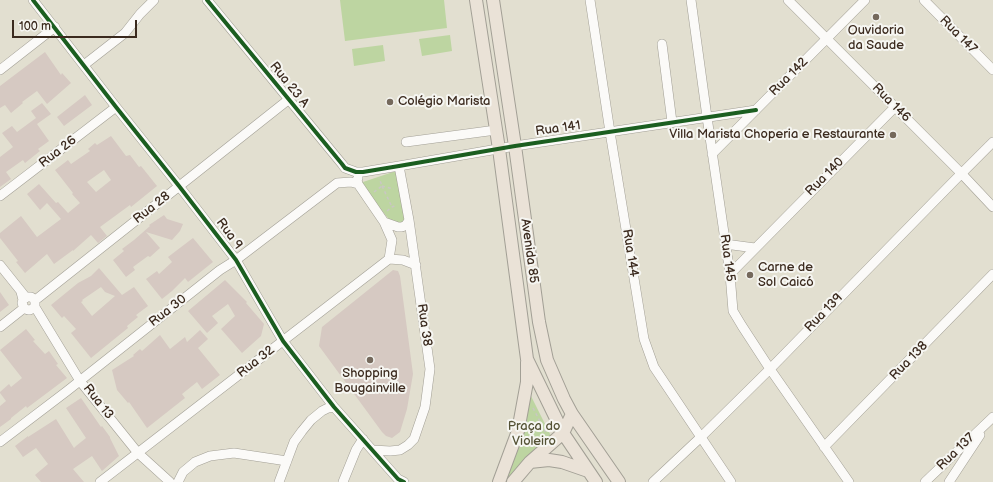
<!DOCTYPE html>
<meta charset="utf-8">
<style>
body{margin:0}
#map{position:relative;width:993px;height:482px;overflow:hidden;background:#e2dfd0;font-family:"Balsamiq Sans",sans-serif}
canvas{display:block}
.scale{position:absolute;left:12px;top:20px;width:125px;height:18px;box-sizing:border-box;border:2px solid #3b2a1e;border-top:0;padding-left:5px;font-size:12px;line-height:14px;white-space:nowrap;color:#3b2a1e;-webkit-text-stroke:3px #f6f6f2;paint-order:stroke}
</style>
<div id="map">
<canvas width="993" height="482"></canvas>
<div class="scale">100 m</div>
</div>
<script>
const context = document.querySelector('canvas').getContext('2d');
context.lineJoin = 'round';
function paint(path, color) {
  context.fillStyle = color;
  context.fill(path, 'evenodd');
}
function toPath(rows) {
  const path = new Path2D();
  for (const r of rows) {
    path.moveTo(r[0], r[1]);
    for (let i = 2; i < r.length; i += 2) path.lineTo(r[i], r[i + 1]);
  }
  return path;
}
function trace(path, color, width, dash) {
  context.strokeStyle = color;
  context.lineWidth = width;
  context.lineCap = dash ? 'butt' : 'round';
  context.setLineDash(dash || []);
  context.stroke(path);
}
function drawText(font, color, halo, rows, align = 'center') {
  context.font = font + ' "Balsamiq Sans",sans-serif';
  context.lineWidth = 4;
  context.setLineDash([]);
  context.textBaseline = 'middle';
  context.strokeStyle = halo;
  context.fillStyle = color;
  for (const [text, x, y, turn = 0] of rows) {
    context.save();
    context.translate(x, y);
    context.rotate((+turn || 0) * Math.PI / 180);
    context.textAlign = isNaN(turn) ? turn : align;
    if (halo) context.strokeText(text, 0, 0);
    context.fillText(text, 0, 0);
    context.restore();
  }
}
const green = toPath([
 [340,0,444,0,447,28,345,41],
 [450,35,452,51,422,56,419,39],
 [383,45,385,61,354,66,352,49],
 [396,171,405,222,401,225,391,222,360,183],
 [528,390,552,438,512,474,508,482,503,482]
]);
const building = toPath([
 [45,52,61,75,62,73,71,83,47,104,37,91,22,102,23,103,11,113,5,105,0,108,0,86],
 [85,95,92,105,64,126,57,117],
 [42,103,51,114,37,124,49,141,38,149,40,151,25,163,23,160,6,172,11,179,0,187,0,157,13,147,2,133,12,126,17,132,36,118,31,111],
 [111,136,126,156,130,155,139,167,141,166,157,186,131,207,130,205,100,227,107,236,98,243,91,235,73,251,73,250,54,264,47,254,25,273,16,262,18,261,0,238,0,233,21,216,37,237,61,219,47,203,40,210,27,194,39,184,56,203,58,202,68,213,80,203,72,194,73,193,55,170,68,160,71,164,90,151,88,149,95,143,97,145],
 [104,170,111,180,96,192,87,182],
 [164,215,167,219,183,224,180,231,172,240,146,232,160,248,150,257,148,256,133,267,135,270,126,277,113,260,124,251,122,249,134,240,150,226,149,225],
 [193,238,213,262,188,282,185,278,172,291,162,299,146,279,157,271,159,274,172,262,168,257],
 [99,268,122,295,134,287,148,306,136,315,138,317,127,326,128,328,91,358,71,333,76,329,64,316,62,318,51,305,78,283,91,276],
 [101,287,105,292,115,296,92,316,81,302,83,301,82,300],
 [393,270,398,271,400,276,413,374,407,409,400,432,392,438,386,436,382,432,319,346,322,327],
 [225,280,247,302,246,303,264,324,261,336,242,353,221,329,235,316,228,304,212,316,218,323,207,333,188,311],
 [0,292,9,305,0,312],
 [26,329,35,340,33,341,45,354,49,351,58,364,56,365,67,378,27,408,26,406,11,418,11,419,0,427,0,406,6,401,0,393,0,392,9,384,11,387,22,378,0,350],
 [200,330,208,339,198,348,220,375,202,389,197,382,182,394,185,398,147,428,129,402,128,403,117,390,112,370,134,356,133,355,140,349,142,351,160,335,170,349,185,337,187,342],
 [81,398,101,427,102,426,110,437,110,438,119,456,102,471,92,456,73,469,84,482,41,482,35,475,48,464,36,448,23,457,15,446,28,436,28,437,56,419,74,448,76,446,86,438,66,408]
]);
const path = toPath([
 [382,186,392,207],
 [382,186,394,189],
 [374,192,382,186,379,178],
 [387,211,392,207,397,205],
 [533,408,547,435]
]);
const minor = toPath([
 [33,0,116,107,179,186,236,260,283,341,334,407,398,479,404,482],
 [207,0,342,164,345,168,356,172,363,172,399,166,515,146,756,110],
 [590,0,610,132,644,339,654,367,731,482],
 [691,0,707,117,730,274,733,311,742,326,770,369,849,482],
 [788,0,961,173,993,207],
 [924,0,993,70],
 [662,44,672,122],
 [84,65,125,33,140,14,154,0],
 [0,70,55,27],
 [406,142,496,130],
 [712,154,865,0],
 [358,178,357,180,358,184,384,222,392,240,389,259],
 [0,196,116,107],
 [384,222,398,227,402,227,406,225,409,220],
 [725,244,755,248],
 [0,265,24,295],
 [730,274,895,107],
 [21,292,23,300,22,303,24,308,28,310,30,310,35,307,35,302,34,299,31,297,27,297,23,300],
 [34,299,38,298,288,100],
 [35,307,80,381,138,453,170,482],
 [0,327,24,308],
 [0,442,67,391,220,270,236,260,337,183,351,182,358,184],
 [824,447,993,274],
 [373,450,390,451,400,450,408,445,414,439,425,407,430,369,409,220,399,166],
 [100,482,389,259,403,260,416,265],
 [178,482,183,472,195,462,210,456,234,453,287,461],
 [279,482,294,442,302,431,311,420,322,411,328,408,334,407],
 [343,482,356,450,363,439],
 [653,482,701,437,770,369,953,182,993,142],
 [925,482,993,417],
 [949,482,980,435]
]);
const major = toPath([
 [476,0,499,149,527,359,563,433,596,482],
 [493,0,515,146,539,322,547,360,564,399,572,414,619,482],
 [530,462,549,460,562,462,588,471],
 [499,482,518,431,527,382,527,362],
 [513,482,530,462,563,433,572,414]
]);
const cycleway = toPath([
 [33,0,116,107,179,186,236,260,283,341,334,407,398,479,404,482],
 [207,0,342,164,345,168,356,172,363,172,399,166,515,146,756,110]
]);
const markers = [
 [876,17,4,"#75695c"],
 [390,102,4,"#75695c"],
 [893,135,4,"#75695c"],
 [750,275,4,"#75695c"],
 [370,360,4,"#75695c"]
];
const poiNames = [
 ["Ouvidoria",876,31],
 ["da Saude",876,46],
 ["Colégio Marista",398,102,"left"],
 ["Villa Marista Choperia e Restaurante",885,135,"right"],
 ["Carne de",758,268,"left"],
 ["Sol Caicó",758,283,"left"],
 ["Shopping",370,374],
 ["Bougainville",370,389]
];
const streetNames = [
 ["Rua 147",958,35,45],
 ["Rua 142",789,77,-45],
 ["Rua 23 A",289,85,51],
 ["Rua 146",891,103,45],
 ["Rua 141",558,129,-8],
 ["Rua 26",58,152,-38],
 ["Rua 140",825,177,-45],
 ["Rua 28",152,208,-38],
 ["Rua 9",229,234,53],
 ["Avenida 85",529,251,82],
 ["Rua 144",630,253,81],
 ["Rua 145",727,258,82],
 ["Rua 30",168,311,-38],
 ["Rua 139",824,313,-46],
 ["Rua 38",424,325,82],
 ["Rua 138",909,361,-46],
 ["Rua 32",256,362,-38],
 ["Rua 13",98,402,52],
 ["Rua 137",956,452,-44]
];
const parkNames = [
 ["Praça do",534,427],
 ["Violeiro",534,442]
];
paint(green, '#bdd5a1');
paint(building, '#d6c9c2');
trace(minor, '#a29f95', 10);
trace(major, '#a29f95', 14);
trace(path, '#c9c7c3', 1.5, [3, 3]);
trace(minor, '#fbfaf8', 9);
trace(major, '#eae2d7', 12);
trace(cycleway, '#1b5e20', 4);
for (const [x, y, r, color] of markers) {
  const dot = new Path2D();
  dot.arc(x, y, r, 0, 2 * Math.PI);
  context.fillStyle = color;
  context.fill(dot);
  trace(dot, '#f6f6f2', 1.5);
}
drawText('13px', '#3b2a1e', '#f6f6f2', poiNames);
drawText('13px', '#3b2a1e', '#f6f6f2', streetNames);
drawText('13px', '#545235', '#f6f6f2', parkNames);
</script>
